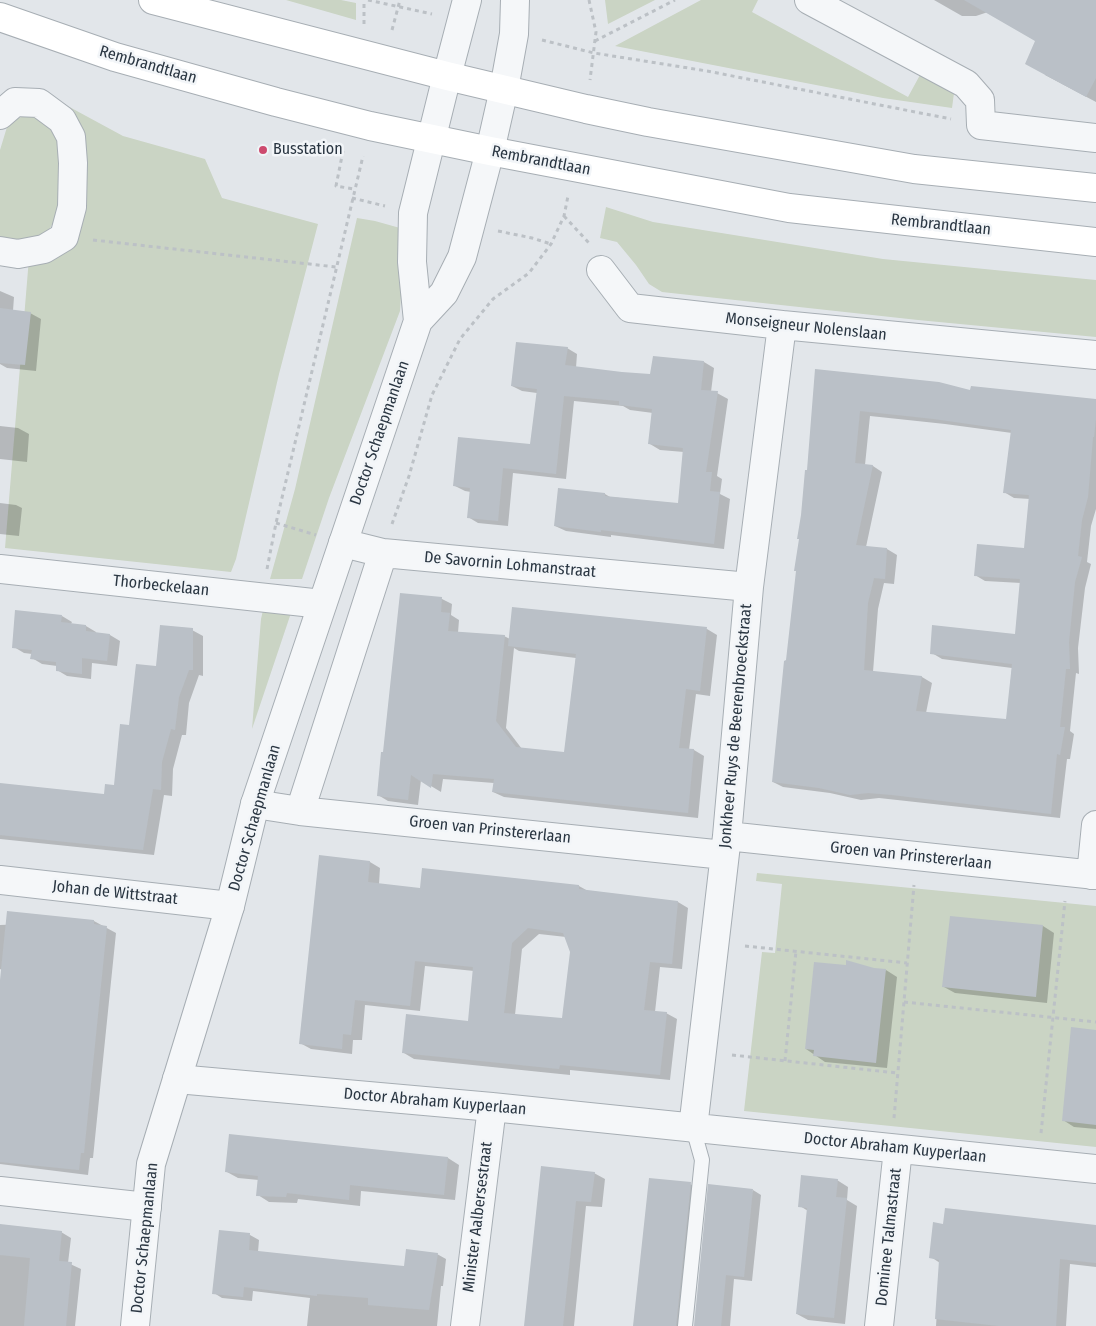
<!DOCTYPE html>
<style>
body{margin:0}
canvas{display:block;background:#e2e6ea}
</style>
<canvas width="1096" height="1326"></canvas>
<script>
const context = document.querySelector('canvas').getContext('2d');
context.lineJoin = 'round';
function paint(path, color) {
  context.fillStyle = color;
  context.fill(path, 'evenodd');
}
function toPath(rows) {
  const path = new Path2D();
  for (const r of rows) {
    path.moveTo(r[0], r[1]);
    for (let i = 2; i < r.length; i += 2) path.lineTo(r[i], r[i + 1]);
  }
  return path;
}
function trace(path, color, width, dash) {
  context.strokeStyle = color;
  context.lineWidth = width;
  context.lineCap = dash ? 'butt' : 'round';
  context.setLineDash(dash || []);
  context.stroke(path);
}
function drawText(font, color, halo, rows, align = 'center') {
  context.font = font + ' "Fira Sans Condensed",sans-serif';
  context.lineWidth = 5;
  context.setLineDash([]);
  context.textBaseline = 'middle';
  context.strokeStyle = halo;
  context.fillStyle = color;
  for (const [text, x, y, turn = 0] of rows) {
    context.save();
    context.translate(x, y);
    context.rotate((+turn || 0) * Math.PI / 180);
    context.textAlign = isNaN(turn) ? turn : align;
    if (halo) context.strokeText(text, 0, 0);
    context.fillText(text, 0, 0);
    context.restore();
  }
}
const green = toPath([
 [286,0,341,0,356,3,356,20],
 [605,0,655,0,608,24],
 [701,0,758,0,752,12,908,97,920,75,954,93,952,108,883,98,615,46],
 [51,97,123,136,205,159,222,198,318,224,279,374,236,559,231,572,5,548,29,258,77,225],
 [29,114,39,116,60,135,62,202,56,218,47,233,33,240,0,241,0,150,7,127,16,119],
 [606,207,653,222,883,259,1096,280,1096,337,918,320,662,292,649,284,636,265,617,242,600,238],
 [357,218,375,221,400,228,403,261,400,311,329,498,302,579,270,579,295,489],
 [264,606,292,610,252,729,261,619],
 [757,873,1096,906,1096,1147,744,1111,762,952,775,953,782,884,756,881]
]);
const shadow = toPath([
 [934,0,1096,0,1096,102,1045,75,1037,40,988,12,976,16,962,16],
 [0,291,14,297,13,311,30,313,41,319,36,371,7,368,0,364],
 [567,348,577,354,576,368,652,376,704,362,714,368,711,392,717,393,728,399,717,476,722,479,720,494,730,499,724,549,611,535,611,537,566,531,555,526,605,494,610,497,679,504,684,452,660,450,650,444,653,413,630,410,623,406,574,401,566,479,513,473,508,526,478,523,468,517,471,492,465,491,455,486,531,445,537,393,522,391,512,386],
 [816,371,972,392,1096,400,1096,509,1091,526,1087,562,1091,564,1085,588,1078,648,1079,674,1076,673,1070,731,1074,734,1070,759,1067,759,1060,818,879,798,861,800,830,793,783,787,773,782,808,472],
 [870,416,945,424,1012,433,1004,492,1014,498,1030,499,1025,549,975,575,985,581,1021,583,1016,635,932,653,942,659,1012,668,1007,720,926,713,932,683,922,677,873,672,878,609,884,583,894,584,897,555,887,549,866,547,882,472,873,466,865,465],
 [0,426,18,428,29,434,27,462,0,459],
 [0,503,16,505,22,508,19,536,0,534],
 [401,594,442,599,452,604,451,615,459,620,458,633,504,636,510,639,707,629,717,635,710,696,696,694,689,750,694,750,704,756,698,818,504,797,493,792,494,783,443,779,441,792,421,780,418,805,388,801,378,795,384,753],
 [514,648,519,651,576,658,565,753,522,749,506,728],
 [62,616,72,622,71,624,86,626,96,632,96,634,110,635,120,641,117,666,92,663,91,679,67,676,57,670,57,666,42,664,32,658,32,654,24,653,14,647],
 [192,630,203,636,203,676,199,675,189,703,186,735,182,735,173,769,172,796,164,795,154,855,0,839,0,785,105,796,116,786,130,727,157,668],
 [320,857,370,862,380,868,379,884,421,889,579,886,588,891,678,902,688,908,682,969,660,967,655,1012,666,1013,677,1019,670,1080,570,1070,570,1075,414,1059,404,1053,470,1022,474,971,425,966,420,1011,365,1005,362,1040,353,1040,352,1054,311,1049,300,1043],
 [539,934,566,937,571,952,563,1020,515,1015,522,949],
 [951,917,1043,926,1054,933,1047,1003,955,993,944,987],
 [94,921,116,933,93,1158,90,1158,88,1175,0,1164,0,992,2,970,0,969,0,925],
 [886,970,897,977,887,1068,825,1062,806,1049],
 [1096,1031,1096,1129,1074,1127,1063,1120],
 [448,1158,459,1165,455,1200,361,1191,360,1206,298,1199,297,1203,269,1202,258,1195,259,1180,238,1178,227,1172],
 [542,1168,594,1173,605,1179,602,1207,586,1206,574,1326,525,1326],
 [837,1180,848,1187,847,1200,857,1206,845,1324,808,1320,797,1314,808,1211,800,1206],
 [690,1184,699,1189,685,1326,634,1326],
 [753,1190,761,1195,752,1281,734,1279,730,1326,695,1326],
 [0,1225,61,1232,71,1238,68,1263,81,1269,75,1326,0,1326],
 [944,1225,1096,1226,1096,1267,1070,1264,1066,1326,936,1326,940,1263,931,1257],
 [220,1231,250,1235,259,1240,258,1252,405,1268,437,1254,446,1259,443,1286,441,1286,437,1326,307,1326,310,1298,253,1291,252,1301,222,1298,214,1293]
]);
const building = toPath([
 [964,0,1096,0,1096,78,1086,97,1025,64,1035,41],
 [0,308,31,312,25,365,0,363],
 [516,342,568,347,565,365,622,372,650,374,653,356,704,361,701,390,718,391,706,472,712,472,710,491,720,492,714,544,601,530,601,532,554,526,558,488,605,493,605,496,678,503,683,448,648,444,652,409,619,405,619,401,564,396,556,474,503,468,498,521,467,518,470,488,453,486,458,437,530,444,537,389,511,386],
 [815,369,939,382,970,390,971,386,1096,399,1096,419,1094,437,1093,437,1088,497,1082,520,1078,556,1082,557,1075,582,1069,642,1070,669,1066,669,1060,727,1065,727,1060,755,1057,754,1051,814,892,795,868,793,850,795,819,788,772,782,784,661,786,660,796,571,794,571,799,539,797,539,801,515,805,470,807,470],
 [860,411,934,419,1011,430,1003,493,1029,495,1024,548,977,544,974,576,1020,579,1015,634,932,625,930,654,1012,664,1006,719,916,711,922,676,864,670,868,603,874,578,885,579,887,548,856,545,873,465,855,463],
 [400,593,442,597,441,612,450,613,448,631,505,635,496,721,516,747,564,752,576,654,508,646,512,607,707,627,700,691,686,689,679,748,694,749,688,813,492,792,494,779,433,774,431,788,411,775,408,800,377,796,381,752,383,752],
 [15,610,62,615,61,622,86,625,86,631,110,634,107,661,82,658,82,674,56,671,56,662,30,659,32,650,12,648],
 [160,625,193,628,193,670,189,670,179,697,175,730,171,729,162,762,161,790,153,789,143,850,0,835,0,783,104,794,105,784,114,785,120,724,129,725,136,664,156,666],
 [319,855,370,861,368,882,420,888,422,868,579,885,579,889,678,901,672,964,650,962,644,1010,667,1012,660,1075,560,1065,559,1069,402,1053,406,1014,468,1021,473,967,415,961,410,1006,355,1000,351,1035,343,1034,342,1049,299,1044],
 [528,928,563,933,570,952,562,1018,504,1013,512,943],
 [7,911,94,920,94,924,107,926,84,1153,81,1153,79,1170,0,1162,0,980],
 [950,916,1043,925,1036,997,942,987],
 [846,960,874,968,886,969,876,1063,813,1056,814,1050,805,1049,814,962,846,965],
 [1071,1027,1096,1030,1096,1125,1062,1121],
 [229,1134,448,1157,444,1195,350,1185,349,1200,287,1193,286,1197,256,1196,258,1176,225,1172],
 [541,1166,595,1172,591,1202,576,1201,563,1326,524,1326],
 [801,1175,838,1179,836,1197,847,1198,834,1318,796,1314,807,1208,798,1207],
 [649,1178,691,1182,676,1326,633,1326],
 [708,1184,753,1189,744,1277,726,1275,721,1326,694,1326],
 [945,1208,1096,1225,1096,1263,1060,1259,1056,1326,999,1326,935,1319,939,1260,929,1258,933,1222,943,1224],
 [0,1224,62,1231,59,1261,72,1262,66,1326,24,1326,30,1258,0,1255],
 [219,1230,250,1233,249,1250,342,1260,404,1266,406,1249,438,1253,429,1310,368,1305,368,1298,317,1294,317,1296,244,1287,243,1297,212,1294]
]);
const path = toPath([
 [368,0,432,14],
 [589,0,596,32,590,80],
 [364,24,364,0],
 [392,30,400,0],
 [542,40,594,53,707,71,951,119],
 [595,41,675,0],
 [343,151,336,186,354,189],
 [352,198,385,206],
 [564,216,589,243],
 [498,231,532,238,551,244],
 [93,240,336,267],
 [276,523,316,535],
 [392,524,409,476,432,395,460,339,493,299,529,273,551,244,564,216,568,196],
 [267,569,276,523,363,156],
 [745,946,907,963],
 [904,1002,1096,1022],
 [732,1055,897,1073],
 [785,1061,796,951],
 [894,1118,914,885],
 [1041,1133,1065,901]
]);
const service = toPath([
 [685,1326,702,1160,693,1128]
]);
const minor = toPath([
 [809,0,966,84,980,100,981,125,1096,138],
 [447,76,467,0],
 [504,89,514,34,515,0],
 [0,115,15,102,39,103,62,120,71,137,73,163,72,207,64,237,44,249,18,254,0,251],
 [601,270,630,308,782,325,1096,355],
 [343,543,383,553,749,587],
 [0,569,322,604],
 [255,804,300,811,724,855],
 [300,811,383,553],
 [727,836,1096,875],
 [1091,875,1096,825],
 [0,880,230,906],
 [177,1079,492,1107,1096,1169],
 [693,1128,727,836,749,587,782,325],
 [0,1191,147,1207],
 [465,1326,492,1107],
 [879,1326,898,1149]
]);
const tertiary = toPath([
 [418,321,444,293,462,257,490,151,504,89],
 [135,1326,151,1164,230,906,255,804,418,321,412,262,413,213,447,76]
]);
const secondary = toPath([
 [153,0,447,76,586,109,648,122,914,169,1096,188],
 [0,17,115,57,276,102,370,126,490,151,789,208,1096,242]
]);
const markers = [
 [263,150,5,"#cd4a6e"]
];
const streetNames = [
 ["Rembrandtlaan",148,65,16],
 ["Rembrandtlaan",541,161,11],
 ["Rembrandtlaan",941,225,6],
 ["Monseigneur Nolenslaan",806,327,6],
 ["Doctor Schaepmanlaan",380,433,-71],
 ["De Savornin Lohmanstraat",510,565,5],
 ["Thorbeckelaan",161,586,6],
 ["Jonkheer Ruys de Beerenbroeckstraat",736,726,-85],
 ["Doctor Schaepmanlaan",255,818,-74],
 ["Groen van Prinstererlaan",490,830,6],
 ["Groen van Prinstererlaan",911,856,6],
 ["Johan de Wittstraat",115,893,6],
 ["Doctor Abraham Kuyperlaan",435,1102,5],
 ["Doctor Abraham Kuyperlaan",895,1148,6],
 ["Minister Aalbersestraat",478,1217,-83],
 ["Dominee Talmastraat",889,1237,-84],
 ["Doctor Schaepmanlaan",145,1238,-84]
];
const poiNames = [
 ["Busstation",273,150]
];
paint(green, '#cad4c4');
paint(shadow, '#0003');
paint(building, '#bac0c7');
trace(service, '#a7aeb4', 16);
trace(minor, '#a7aeb4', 30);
trace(tertiary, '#a7aeb4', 30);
trace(secondary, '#a7aeb4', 30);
trace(path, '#bcc1c6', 3, [4, 4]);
trace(service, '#f5f7f9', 14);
trace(minor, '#f5f7f9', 28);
trace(tertiary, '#f5f7f9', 28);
trace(secondary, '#fff', 28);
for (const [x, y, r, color] of markers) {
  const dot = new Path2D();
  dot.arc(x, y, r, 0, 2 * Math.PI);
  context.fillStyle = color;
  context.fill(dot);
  trace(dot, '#f2f5f8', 2);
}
drawText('16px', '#2a3642', '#f2f5f8', streetNames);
drawText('16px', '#2a3642', '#f2f5f8', poiNames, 'left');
</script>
